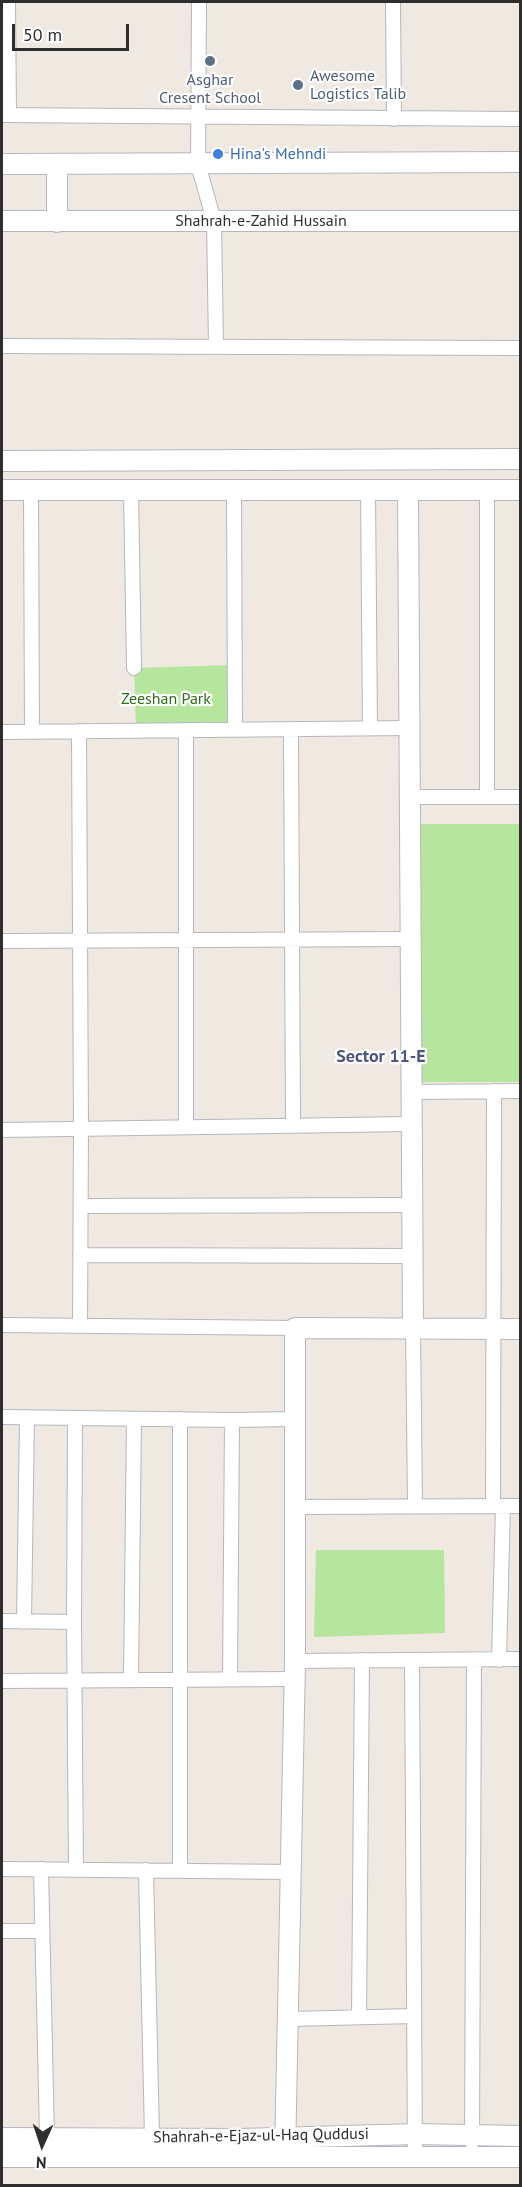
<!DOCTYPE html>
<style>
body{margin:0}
#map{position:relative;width:522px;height:2187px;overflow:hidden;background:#efe9e1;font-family:"PT Sans",sans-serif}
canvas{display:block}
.frame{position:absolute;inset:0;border:3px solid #2e2e2e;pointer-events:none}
.north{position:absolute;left:12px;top:2115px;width:60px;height:60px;-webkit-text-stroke:4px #fff;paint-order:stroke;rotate:183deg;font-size:16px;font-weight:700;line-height:24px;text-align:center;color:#2e2e2e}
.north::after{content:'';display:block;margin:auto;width:21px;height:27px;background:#2e2e2e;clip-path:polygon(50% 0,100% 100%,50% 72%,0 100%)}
.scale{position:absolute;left:12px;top:24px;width:117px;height:27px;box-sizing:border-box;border:3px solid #2e2e2e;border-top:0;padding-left:8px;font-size:18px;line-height:21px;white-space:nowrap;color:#2e2e2e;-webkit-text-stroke:4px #fff;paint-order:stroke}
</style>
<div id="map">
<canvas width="522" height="2187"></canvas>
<div class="frame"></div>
<div class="north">N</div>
<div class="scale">50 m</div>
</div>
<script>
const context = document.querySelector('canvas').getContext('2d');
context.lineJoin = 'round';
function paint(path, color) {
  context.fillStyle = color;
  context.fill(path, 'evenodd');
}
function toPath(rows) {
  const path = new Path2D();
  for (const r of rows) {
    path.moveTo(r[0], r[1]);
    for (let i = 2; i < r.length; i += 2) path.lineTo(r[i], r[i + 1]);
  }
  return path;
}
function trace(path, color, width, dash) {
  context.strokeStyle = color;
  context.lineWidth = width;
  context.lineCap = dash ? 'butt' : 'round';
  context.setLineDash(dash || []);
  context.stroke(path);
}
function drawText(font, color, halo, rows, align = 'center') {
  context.font = font + ' "PT Sans",sans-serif';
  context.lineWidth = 4.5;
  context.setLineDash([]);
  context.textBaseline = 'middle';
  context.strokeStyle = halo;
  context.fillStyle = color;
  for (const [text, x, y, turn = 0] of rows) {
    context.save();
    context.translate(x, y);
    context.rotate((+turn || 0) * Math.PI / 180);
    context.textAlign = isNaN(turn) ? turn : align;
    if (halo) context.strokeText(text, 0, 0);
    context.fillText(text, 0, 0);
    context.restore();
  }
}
const green = toPath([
 [235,665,235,730,136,730,134,668],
 [420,824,520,824,520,1082,419,1082],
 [316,1550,444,1550,445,1633,314,1637]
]);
const street = toPath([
 [8,2,9,115],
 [199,2,198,164,214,221,216,347],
 [393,2,394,119],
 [2,115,520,119],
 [2,346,520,348],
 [31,490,32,731],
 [131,490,134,668],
 [234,490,235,730],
 [368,491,370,728],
 [291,729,293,1125],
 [79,731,81,1128,80,1326],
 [2,732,408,728],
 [409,797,520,797],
 [487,797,487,489],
 [2,941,410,939],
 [411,1092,520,1091],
 [186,1127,186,730],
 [2,1130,411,1124],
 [81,1206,412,1205],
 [80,1255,412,1256],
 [2,1325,295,1328],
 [413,1328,415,1506],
 [2,1417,232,1420,294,1419],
 [75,1418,74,1622,76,1870],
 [493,1506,494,1091],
 [293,1507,520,1506],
 [2,1621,74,1622],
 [24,1622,27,1417],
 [412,1660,415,2157],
 [499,1660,503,1506],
 [295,1661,520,1659],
 [230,1679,232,1420],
 [131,1680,134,1419],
 [2,1681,294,1679],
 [2,1869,292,1872],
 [41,1869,47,2138],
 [146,1870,152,2137],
 [180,1871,180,1419],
 [2,1931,42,1931],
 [359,2017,362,1660],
 [289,2019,414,2016],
 [472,2142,474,1660]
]);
const secondary = toPath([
 [2,164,520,162],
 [2,221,520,221],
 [57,222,57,164],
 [2,461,520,459],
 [2,490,520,490],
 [408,491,413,1328],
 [2,2138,240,2139,415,2134,520,2136],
 [2,2157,520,2157],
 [285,2157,295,1661,295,1328,520,1329]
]);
const markers = [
 [210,61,6,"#5c6f8a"],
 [298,85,6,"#5c6f8a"],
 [218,154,6,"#3f7fe0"]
];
const serviceNames = [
 ["Awesome",310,76],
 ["Logistics Talib",310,94],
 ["Asghar",210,80,"center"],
 ["Cresent School",210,98,"center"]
];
const shopNames = [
 ["Hina's Mehndi",230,154]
];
const streetNames = [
 ["Shahrah-e-Zahid Hussain",261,221],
 ["Shahrah-e-Ejaz-ul-Haq Quddusi",261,2136,-1]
];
const parkNames = [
 ["Zeeshan Park",166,699]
];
const neighbourhoodNames = [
 ["Sector 11-E",381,1057]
];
paint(green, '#b6e59e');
trace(street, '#b4b7c1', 16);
trace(secondary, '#b4b7c1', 22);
trace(street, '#fff', 14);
trace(secondary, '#fff', 20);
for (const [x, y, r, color] of markers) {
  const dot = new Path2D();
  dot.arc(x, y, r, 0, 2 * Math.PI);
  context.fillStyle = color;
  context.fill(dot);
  trace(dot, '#fff', 2);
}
drawText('16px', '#4e5e75', '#fff', serviceNames, 'left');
drawText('16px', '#366cbe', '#fff', shopNames, 'left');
drawText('16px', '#2e2e2e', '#fff', streetNames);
drawText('16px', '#2c6e1b', '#fff', parkNames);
drawText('bold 18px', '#4d5680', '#fff', neighbourhoodNames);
</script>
